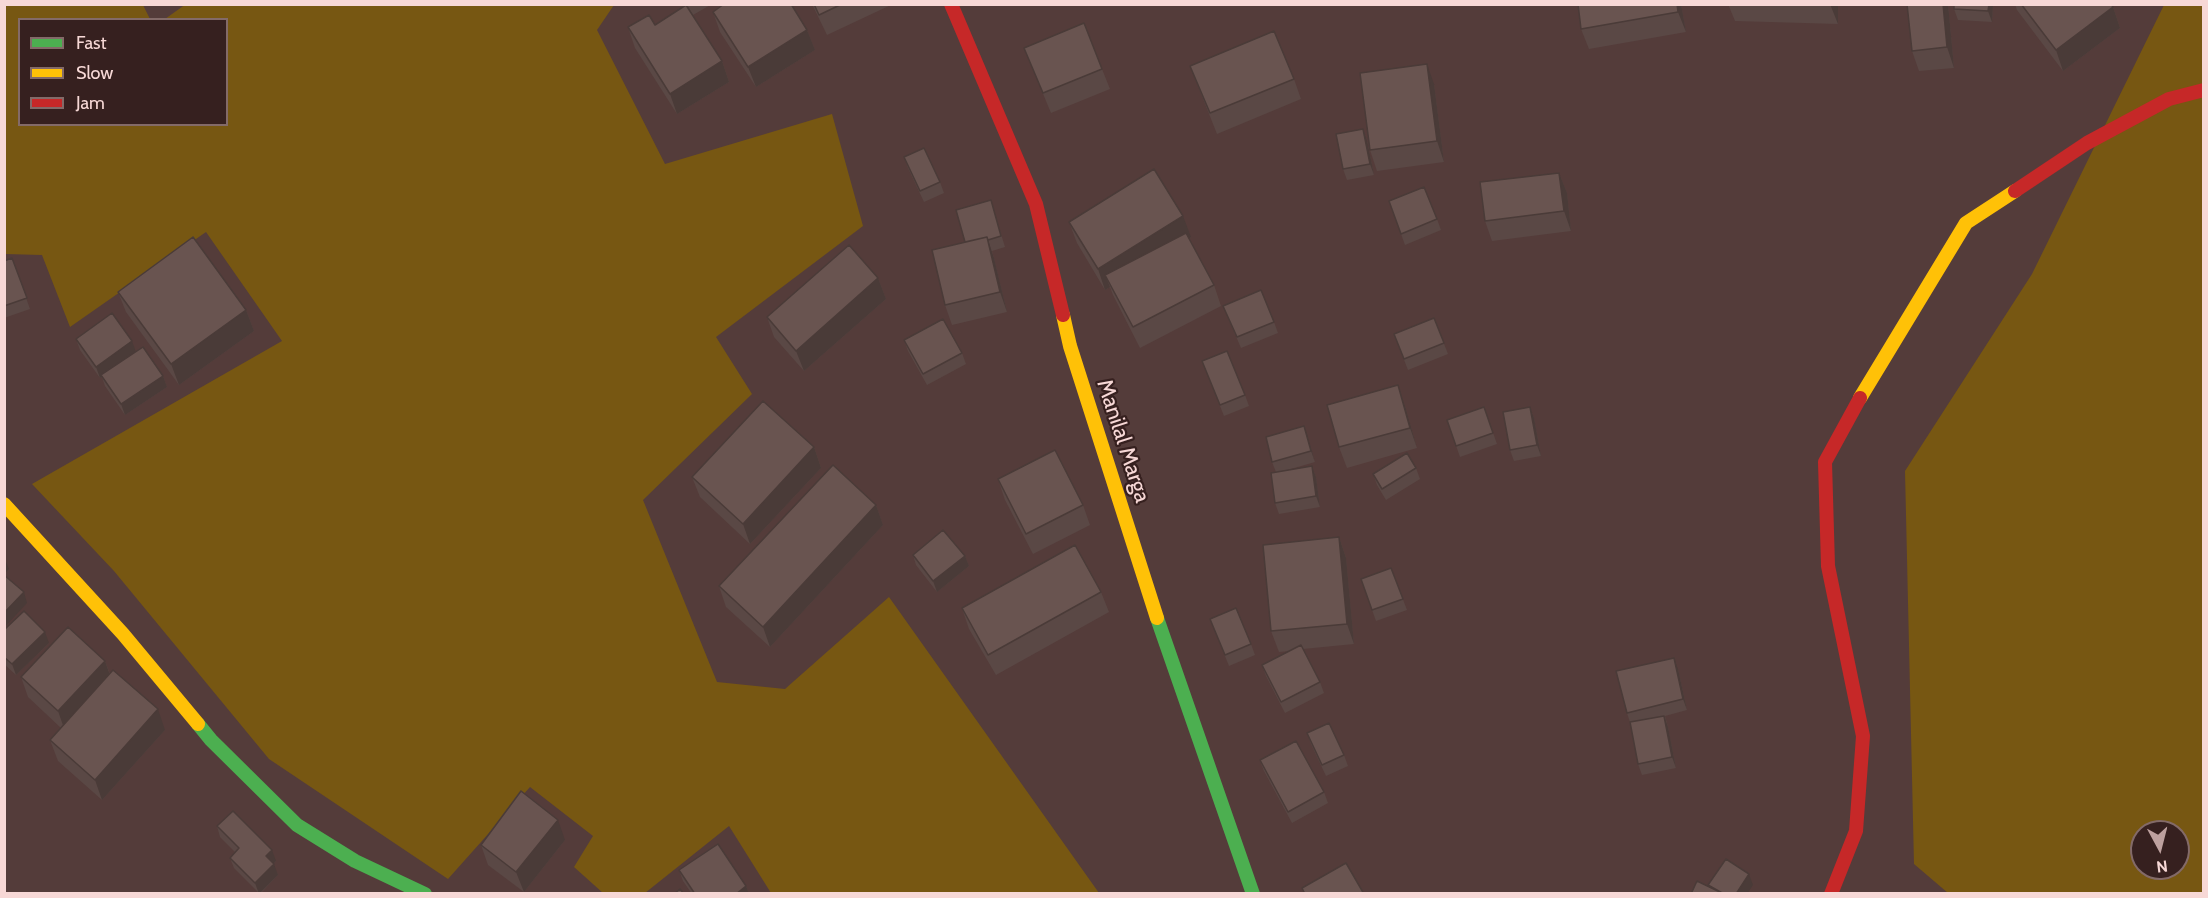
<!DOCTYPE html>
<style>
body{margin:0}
#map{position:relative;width:2208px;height:898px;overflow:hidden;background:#543c3a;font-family:Cabin,sans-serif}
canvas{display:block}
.frame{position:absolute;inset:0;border:6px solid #f7d8d6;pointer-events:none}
.legend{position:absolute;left:18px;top:18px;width:210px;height:108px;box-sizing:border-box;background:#36201f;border:2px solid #836a68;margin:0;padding:8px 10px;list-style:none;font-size:18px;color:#f7d8d6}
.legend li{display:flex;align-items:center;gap:12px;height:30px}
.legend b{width:30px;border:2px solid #836a68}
.north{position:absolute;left:2130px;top:820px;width:60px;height:60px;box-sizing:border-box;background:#36201f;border:2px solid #836a68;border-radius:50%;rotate:173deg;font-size:16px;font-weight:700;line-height:24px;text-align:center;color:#f7d8d6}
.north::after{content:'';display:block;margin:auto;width:21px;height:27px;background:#bea19f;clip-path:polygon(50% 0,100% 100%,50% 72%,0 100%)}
</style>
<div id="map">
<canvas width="2208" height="898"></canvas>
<div class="frame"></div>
<ul class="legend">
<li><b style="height:8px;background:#4caf50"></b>Fast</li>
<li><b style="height:8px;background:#ffc107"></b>Slow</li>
<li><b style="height:8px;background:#c62828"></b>Jam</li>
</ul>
<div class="north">N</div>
</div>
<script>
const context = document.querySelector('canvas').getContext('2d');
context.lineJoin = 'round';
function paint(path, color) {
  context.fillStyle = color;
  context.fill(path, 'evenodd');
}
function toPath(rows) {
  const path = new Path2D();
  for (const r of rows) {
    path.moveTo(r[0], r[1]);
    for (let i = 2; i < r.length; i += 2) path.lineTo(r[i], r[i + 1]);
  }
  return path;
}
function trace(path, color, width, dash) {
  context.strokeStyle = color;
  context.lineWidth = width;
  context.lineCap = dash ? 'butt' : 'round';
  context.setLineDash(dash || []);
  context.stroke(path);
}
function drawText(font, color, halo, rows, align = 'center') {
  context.font = font + ' Cabin,sans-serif';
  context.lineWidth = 4.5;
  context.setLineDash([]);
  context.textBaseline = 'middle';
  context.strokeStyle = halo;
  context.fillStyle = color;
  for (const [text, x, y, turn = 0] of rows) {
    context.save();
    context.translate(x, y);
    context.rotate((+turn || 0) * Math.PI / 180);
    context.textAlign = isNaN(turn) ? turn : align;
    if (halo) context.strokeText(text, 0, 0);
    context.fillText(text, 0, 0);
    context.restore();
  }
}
const green = toPath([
 [186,4,614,5,597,30,665,164,832,114,863,226,716,337,752,394,643,500,717,682,785,689,889,597,1099,893,771,893,729,826,645,893,603,893,574,867,593,836,530,787,448,879,269,759,114,571,32,484,282,341,206,232,70,327,42,255,5,254,5,5,143,5,150,19,20,20,20,124,226,124,226,20,165,19],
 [2164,5,2203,5,2203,893,1948,893,1914,864,1905,471,2032,274],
 [2142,832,2178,832,2178,868,2142,868]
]);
const fast = toPath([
 [1157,618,1253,894],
 [198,724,211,740,297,825,355,861,425,894]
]);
const slow = toPath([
 [1063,315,1070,346,1157,618],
 [1860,398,1966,223,2015,191],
 [4,504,123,634,198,724]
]);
const jam = toPath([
 [951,4,1036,204,1063,315],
 [2015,191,2087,143,2169,99,2204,90],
 [1831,894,1856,831,1863,736,1828,566,1825,462,1860,398]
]);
const wall = toPath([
 [687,4,712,4,693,15,722,61,729,82,677,114,635,48,628,27,655,25,692,14],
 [812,4,893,4,827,35],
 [1578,4,1681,4,1686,32,1589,49,1581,29],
 [1728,4,1838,4,1838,24,1735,21],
 [1948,4,1954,68,1919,71,1912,51],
 [1954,4,1993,4,1992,22,1958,20,1954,9],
 [2015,4,2111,4,2113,7,2120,28,2063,71,2017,10],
 [713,12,807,30,815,50,756,87,720,32],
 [1024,48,1102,69,1110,89,1051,113],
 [1190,66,1294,79,1301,99,1217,134],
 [1434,84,1444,162,1377,171,1370,150],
 [1363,129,1367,140,1374,175,1347,180,1343,169],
 [904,157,940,182,944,193,924,202,908,168],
 [1559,173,1567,193,1571,231,1492,241,1485,221],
 [1389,201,1437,219,1441,230,1405,245],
 [994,211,1005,247,992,251,994,258,1007,312,952,325,945,305,965,242],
 [1069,222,1191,237,1189,238,1214,285,1221,306,1140,348,1113,295,1110,287,1105,290,1077,243],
 [12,258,30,309,4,318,4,261],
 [878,278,886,299,804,371,774,337,767,317],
 [118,292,246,310,254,331,179,385,126,312],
 [1223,306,1274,322,1278,333,1241,348],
 [1434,318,1448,354,1408,370,1394,334],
 [76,339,136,351,163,376,167,387,125,415,105,386,102,377,100,378,80,350],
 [904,340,962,353,966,364,927,385,908,351],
 [1202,361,1245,395,1249,406,1224,416],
 [1398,385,1405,406,1417,448,1347,468,1339,447],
 [1484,407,1497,444,1460,457,1447,420],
 [1530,407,1534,418,1541,456,1514,461,1510,450],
 [1308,437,1315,462,1284,471,1312,466,1316,477,1320,507,1279,514,1275,503,1276,472,1272,462],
 [814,447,821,468,750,544,700,497,692,477],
 [1416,468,1420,479,1386,500,1377,485,1373,474],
 [998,479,1083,505,1090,525,1033,554,1005,500],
 [876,505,883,525,770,647,726,607,719,586],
 [1339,537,1346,558,1354,644,1303,649,1320,682,1324,693,1285,713,1266,676,1262,665,1290,651,1279,652,1271,631],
 [913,555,965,556,969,566,937,592,916,565],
 [1391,568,1407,610,1376,621,1361,579],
 [1101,592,1109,612,996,675,969,629,962,608],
 [1210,619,1251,644,1255,655,1229,666],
 [4,630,49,643,16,675,4,664],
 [105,661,110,674,165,730,102,800,58,761,50,740,61,728,28,697,21,677],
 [1678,669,1687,710,1665,716,1668,727,1676,768,1642,775,1638,764,1630,722,1627,713],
 [1307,733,1344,755,1348,766,1326,776,1311,744],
 [1260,761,1324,792,1328,803,1292,823,1264,771],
 [217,826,276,861,273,864,278,875,260,894,234,868,230,858,235,852,220,837],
 [565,840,524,892,488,865,481,845],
 [679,870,746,886,749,894,692,894,683,881]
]);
const shadedWall = toPath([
 [1677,4,1681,4,1686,32,1678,12],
 [1830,4,1838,4,1838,24],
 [1943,4,1948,4,1954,68,1947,47],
 [1989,4,1993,4,1992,22,1988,11],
 [2113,7,2120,28,2063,71,2056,50],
 [807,30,815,50,756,87,748,67],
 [722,61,729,82,677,114,670,94],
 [1427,64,1434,84,1444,162,1437,141],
 [1363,129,1367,140,1374,175,1370,164],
 [1559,173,1567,193,1571,231,1564,211],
 [1183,216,1191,237,1111,286,1105,275,1110,287,1105,290,1098,269],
 [987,237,994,258,1007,312,1000,292],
 [878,278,886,299,804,371,796,351],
 [246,310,254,331,179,385,171,364],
 [132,341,136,352,100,378,96,367],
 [163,376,167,387,125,415,121,404],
 [1398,385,1405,406,1417,448,1410,428],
 [1530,407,1534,418,1541,456,1537,445],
 [1304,426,1308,437,1315,462,1311,451],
 [814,447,821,468,750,544,743,524],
 [1312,466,1316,477,1320,507,1316,496],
 [876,505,883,525,770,647,763,627],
 [1339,537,1346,558,1354,644,1347,624],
 [965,556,969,566,937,592,933,581],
 [4,557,9,569,4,574],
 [24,592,27,603,4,628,4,613],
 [45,632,49,643,16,675,12,664],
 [1674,658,1678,669,1687,710,1683,699],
 [105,661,112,681,65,731,58,711],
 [158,709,165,730,102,800,95,780],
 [1664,716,1668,727,1676,768,1672,757],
 [558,820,565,840,524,892,516,872],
 [272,850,276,861,270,867,266,856],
 [274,864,278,875,259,894,255,883],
 [1749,874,1753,885,1747,894,1736,894],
 [746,886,749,894,736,894]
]);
const building = toPath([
 [724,4,791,4,807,30,748,67,713,12,724,4],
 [814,4,842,4,819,15,814,4],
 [1578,4,1677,4,1678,12,1581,29,1578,4],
 [1907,4,1943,4,1947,47,1912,51,1907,4],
 [1954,4,1989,4,1988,11,1954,9,1954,4],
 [2021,4,2111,4,2113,7,2056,50,2021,4],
 [686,5,722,61,670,94,628,27,649,15,655,25,686,5],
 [1084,23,1102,69,1043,93,1024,48,1084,23],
 [1274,31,1294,79,1210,113,1190,66,1274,31],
 [1427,64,1437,141,1370,150,1360,73,1427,64],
 [1363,129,1370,164,1343,169,1336,134,1363,129],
 [924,148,940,182,920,191,904,157,924,148],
 [1154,169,1183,216,1098,269,1069,222,1154,169],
 [1559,173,1564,211,1485,221,1480,182,1559,173],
 [1424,187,1437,219,1401,234,1389,201,1424,187],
 [991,200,1001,236,988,240,987,237,965,242,956,210,991,200],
 [1186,233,1214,285,1133,327,1105,275,1186,233],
 [193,237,246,310,171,364,118,292,193,237],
 [987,237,1000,292,945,305,932,250,987,237],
 [849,245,878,278,796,351,767,317,849,245],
 [12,258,27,298,4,306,4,261,12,258],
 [1261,290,1274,322,1237,337,1223,306,1261,290],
 [112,313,132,341,96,367,76,339,112,313],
 [1434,318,1444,343,1404,359,1394,334,1434,318],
 [943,319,962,353,923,374,904,340,943,319],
 [143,347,163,376,121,404,101,375,143,347],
 [1227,351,1245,395,1220,405,1202,361,1227,351],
 [1398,385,1410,428,1339,447,1327,405,1398,385],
 [763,401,814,447,743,524,692,477,763,401],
 [1484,407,1493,433,1456,446,1447,420,1484,407],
 [1530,407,1537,445,1510,450,1503,412,1530,407],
 [1304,426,1311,451,1272,462,1266,437,1304,426],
 [1055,450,1083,505,1026,534,998,479,1055,450],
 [1407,453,1416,468,1382,489,1373,474,1407,453],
 [833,465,876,505,763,627,719,586,833,465],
 [1312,466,1316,496,1275,503,1271,473,1312,466],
 [943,530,965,556,933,581,913,555,943,530],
 [1339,537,1347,624,1271,631,1263,545,1339,537],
 [1075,545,1101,592,988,655,962,608,1075,545],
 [1391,568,1403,599,1372,610,1361,579,1391,568],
 [4,575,24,592,4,613,4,575],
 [1236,608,1251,644,1225,655,1210,619,1236,608],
 [24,611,45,632,12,664,4,657,4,630,24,611],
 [68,627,105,661,58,711,21,677,68,627],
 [1301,645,1320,682,1281,702,1262,665,1301,645],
 [1674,658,1683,699,1627,713,1616,671,1674,658],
 [113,670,158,709,95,780,50,740,113,670],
 [1664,716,1672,757,1638,764,1630,722,1664,716],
 [1329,723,1344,755,1322,765,1307,733,1329,723],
 [1296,741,1324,792,1288,812,1260,760,1296,741],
 [521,791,558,820,516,872,481,845,521,791],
 [233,811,272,850,266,856,274,864,255,883,230,858,239,848,217,826,233,811],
 [718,844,746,886,736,894,695,894,679,870,718,844],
 [1726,859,1749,874,1736,894,1724,894,1708,885,1726,859],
 [1346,863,1364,894,1305,894,1302,888,1346,863],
 [1697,881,1724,894,1691,894,1697,881],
 [680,889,684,894,674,894,680,889]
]);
const streetNames = [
 ["Manilal Marga",1123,441,72]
];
paint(green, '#775712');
trace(fast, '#4caf50', 14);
trace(slow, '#ffc107', 14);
trace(jam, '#c62828', 14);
paint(wall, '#5a4845');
paint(shadedWall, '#4a3b38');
paint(building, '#695450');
trace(building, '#4a3b38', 1.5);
drawText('22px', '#f7d8d6', '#36201f', streetNames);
</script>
